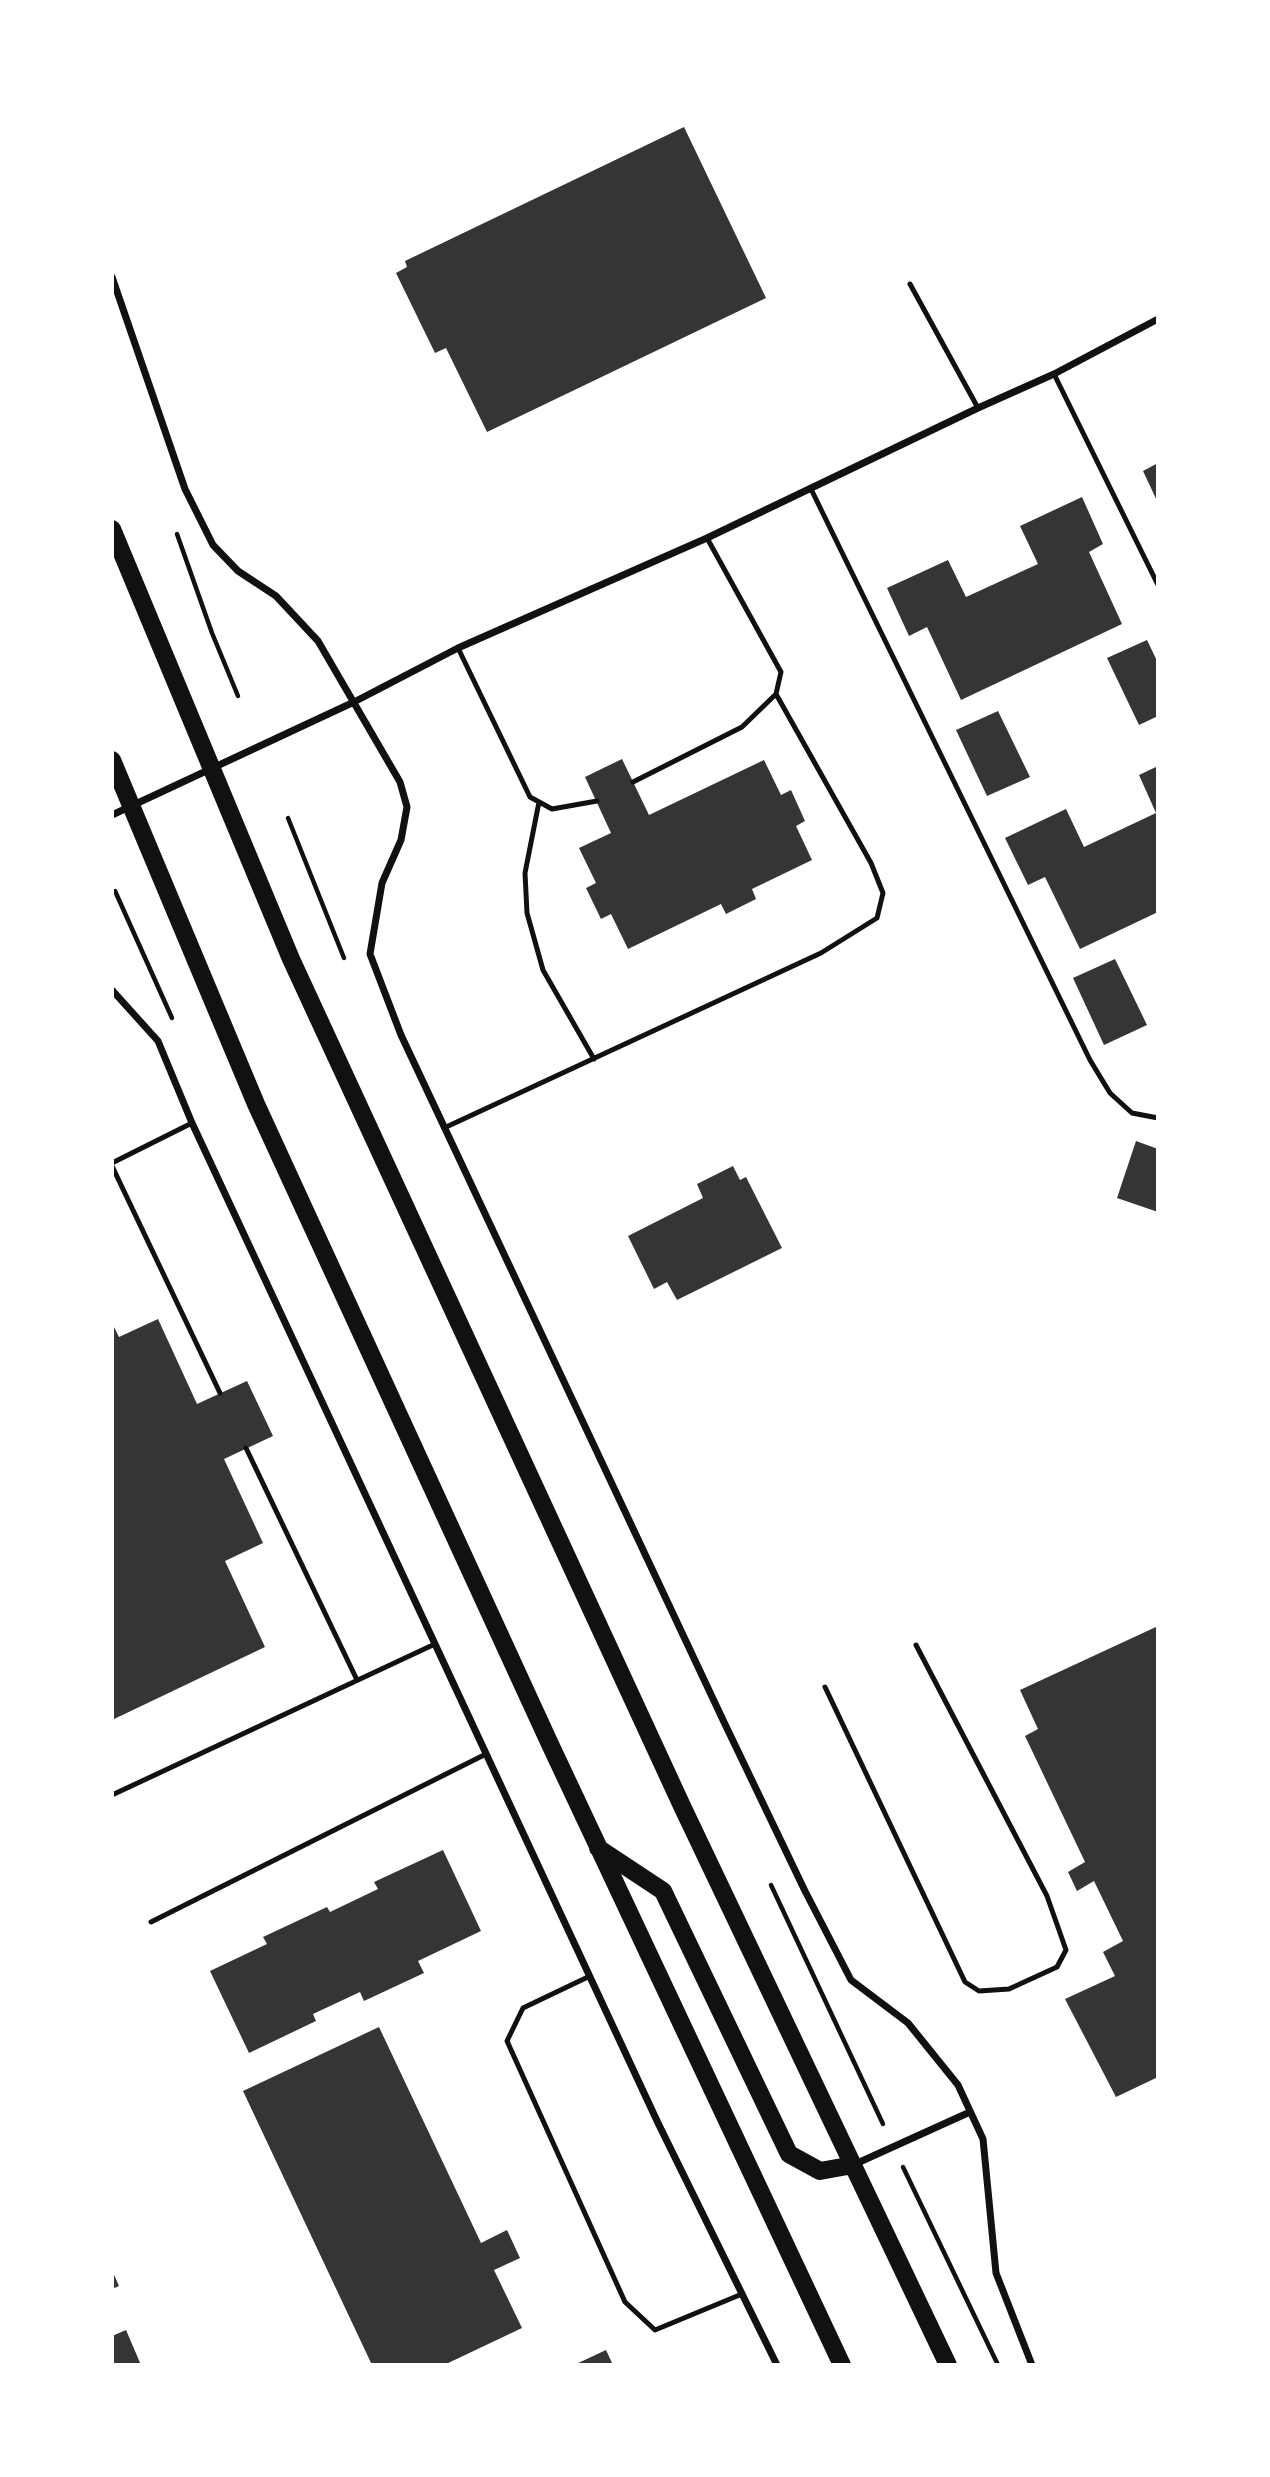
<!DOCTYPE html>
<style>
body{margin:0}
#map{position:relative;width:1270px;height:2477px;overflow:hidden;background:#fff;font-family:"Roboto Condensed",sans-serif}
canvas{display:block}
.frame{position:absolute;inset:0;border:114px solid #fff;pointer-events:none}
</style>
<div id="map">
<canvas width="1270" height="2477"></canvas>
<div class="frame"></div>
</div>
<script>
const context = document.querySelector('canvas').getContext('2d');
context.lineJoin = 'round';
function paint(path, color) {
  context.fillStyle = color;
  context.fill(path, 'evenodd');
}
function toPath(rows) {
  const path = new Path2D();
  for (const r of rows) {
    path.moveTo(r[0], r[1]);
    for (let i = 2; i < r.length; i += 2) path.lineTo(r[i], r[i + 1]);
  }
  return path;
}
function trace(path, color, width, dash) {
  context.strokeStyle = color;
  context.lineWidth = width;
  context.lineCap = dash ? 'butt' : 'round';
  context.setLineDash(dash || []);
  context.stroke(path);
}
const building = toPath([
 [684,127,766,298,487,432,446,348,435,353,396,273,407,267,405,261],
 [1158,463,1158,503,1143,471],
 [1082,497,1103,544,1089,552,1122,624,961,700,927,627,909,636,887,588,948,560,966,597,1038,564,1020,526],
 [1147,640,1158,663,1158,716,1139,725,1107,658],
 [998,711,1030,777,987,796,956,730],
 [622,759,649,815,764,760,781,795,791,790,805,821,796,826,812,860,752,889,756,899,726,914,721,904,628,949,611,914,601,919,586,888,596,883,579,848,611,833,585,777],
 [1158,766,1158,912,1080,949,1045,877,1028,885,1005,838,1066,809,1084,847,1156,813,1139,775],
 [1115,959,1147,1025,1104,1045,1073,978],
 [1136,1141,1158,1149,1158,1212,1117,1198],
 [733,1166,740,1180,746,1177,782,1248,677,1300,667,1282,654,1289,628,1236,703,1198,697,1184],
 [158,1319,197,1404,247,1381,273,1436,224,1459,263,1543,225,1561,265,1647,112,1720,112,1323,119,1337],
 [1158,1626,1158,2077,1116,2097,1065,1999,1115,1976,1103,1952,1123,1941,1094,1881,1077,1891,1068,1872,1085,1862,1025,1736,1038,1729,1020,1690],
 [443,1850,481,1931,418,1961,424,1973,364,2001,360,1992,313,2014,316,2021,249,2053,210,1971,267,1944,263,1937,327,1907,330,1912,378,1889,374,1882],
 [379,2027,481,2243,507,2230,520,2258,494,2270,522,2328,444,2365,372,2365,243,2091],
 [112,2270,119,2286,112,2289],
 [126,2330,141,2365,112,2365,112,2336],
 [606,2350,613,2365,574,2365]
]);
const path = toPath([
 [177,534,212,633,238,696],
 [288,818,344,958],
 [115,891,172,1018],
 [771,1885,883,2124],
 [903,2167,998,2365]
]);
const service = toPath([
 [910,284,978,408],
 [1054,374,1158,585],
 [811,489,1090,1060,1110,1093,1132,1113,1158,1118],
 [458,648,530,797,552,809,597,801],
 [633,782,742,727,776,694,781,672,707,538],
 [539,802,525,873,527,913,543,970,594,1059],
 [444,1128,821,953,877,918,883,893,871,863,776,694],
 [112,1163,192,1123],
 [112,1166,220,1393],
 [246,1448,357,1680],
 [825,1687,965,1982,979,1991,1009,1989,1057,1967,1066,1950,1047,1896,916,1645],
 [112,1795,435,1644],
 [151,1922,486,1754],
 [590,1976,523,2008,507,2041,625,2302,655,2330,742,2294]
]);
const minor = toPath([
 [112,277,185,489,213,545,238,571,276,596,318,641,400,782,407,807,401,840,382,883,370,954,401,1035,723,1720,805,1891,851,1980,908,2023,958,2085,983,2139,996,2273,1032,2365],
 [112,815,354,702,458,648,707,538,978,408,1054,374,1158,319],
 [112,990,158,1041,192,1123,435,1644,658,2123,777,2365],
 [853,2165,970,2112]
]);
const primary = toPath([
 [112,529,291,959,682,1806,948,2365],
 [112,760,256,1104,549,1742,842,2365],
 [598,1848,663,1891,789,2154,820,2171,853,2165]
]);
paint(building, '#353535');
trace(path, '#111', 4.5);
trace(service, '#111', 5);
trace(minor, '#111', 7);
trace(primary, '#111', 18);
</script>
